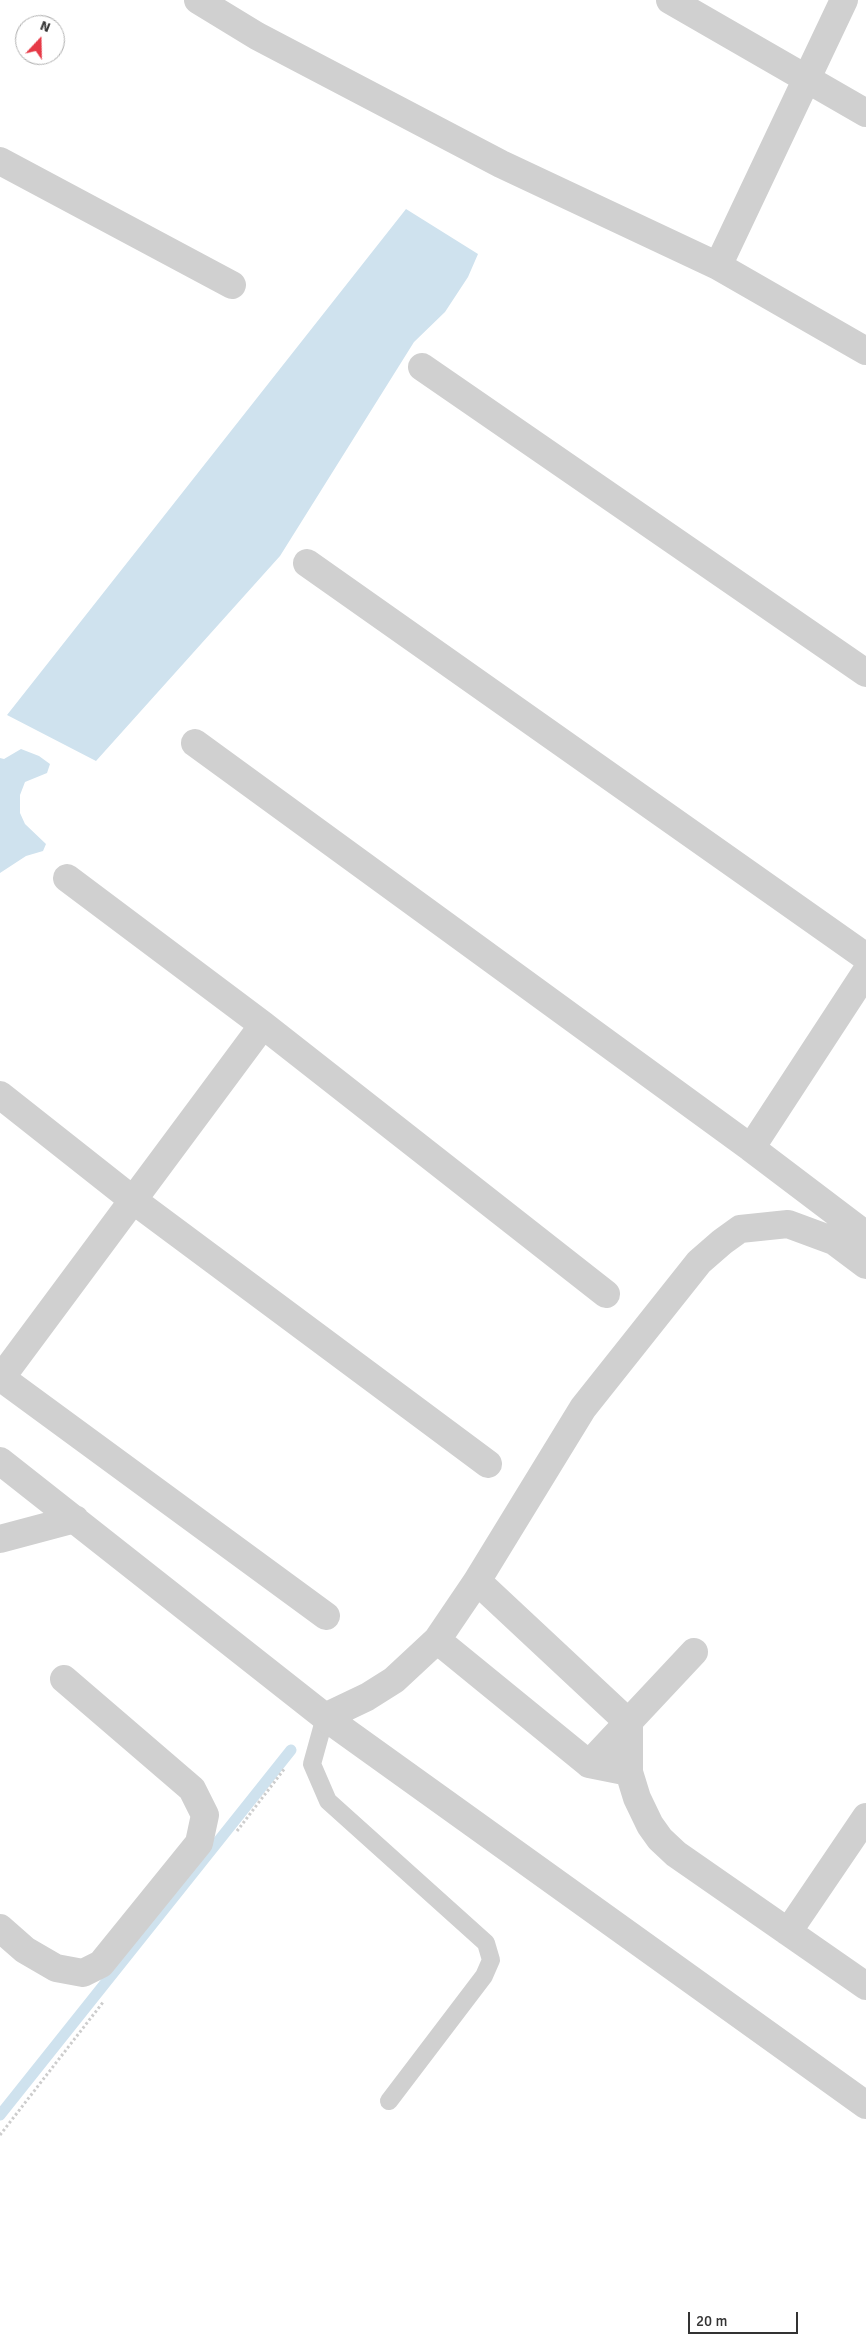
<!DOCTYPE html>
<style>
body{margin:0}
#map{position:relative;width:866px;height:2349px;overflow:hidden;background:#fff;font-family:Signika,sans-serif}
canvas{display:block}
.north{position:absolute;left:15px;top:15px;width:50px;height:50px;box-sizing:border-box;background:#fff;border:1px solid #adadad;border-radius:50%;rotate:21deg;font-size:14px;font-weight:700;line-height:20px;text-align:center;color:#333}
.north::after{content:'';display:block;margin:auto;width:18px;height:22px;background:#e63946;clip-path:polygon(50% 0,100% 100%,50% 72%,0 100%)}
.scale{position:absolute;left:688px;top:2312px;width:110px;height:22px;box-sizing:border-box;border:2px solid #333;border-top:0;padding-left:6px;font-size:15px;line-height:18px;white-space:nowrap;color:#333;-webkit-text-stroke:4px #fff;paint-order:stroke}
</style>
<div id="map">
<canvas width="866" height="2349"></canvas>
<div class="north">N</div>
<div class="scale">20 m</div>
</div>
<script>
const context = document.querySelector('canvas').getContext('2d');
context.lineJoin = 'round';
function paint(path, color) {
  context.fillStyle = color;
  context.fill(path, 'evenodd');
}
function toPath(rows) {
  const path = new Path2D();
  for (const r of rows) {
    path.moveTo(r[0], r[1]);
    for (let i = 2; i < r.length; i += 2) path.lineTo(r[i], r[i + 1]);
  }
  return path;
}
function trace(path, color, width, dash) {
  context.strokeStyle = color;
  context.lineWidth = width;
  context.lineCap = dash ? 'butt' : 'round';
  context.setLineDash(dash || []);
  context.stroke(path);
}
const water = toPath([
 [406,209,478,254,468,277,445,312,414,342,280,556,96,761,7,715],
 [21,749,39,756,50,764,47,773,25,782,20,795,20,813,25,824,46,844,43,851,26,856,0,873,0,758,4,759]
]);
const stream = toPath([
 [0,2115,291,1750]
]);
const path = toPath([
 [237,1831,285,1768],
 [0,2135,104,2001]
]);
const lane = toPath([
 [325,1717,312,1764,328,1801,486,1943,491,1960,484,1976,389,2101]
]);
const street = toPath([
 [198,0,257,36,501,164,718,266,866,351],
 [670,0,866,113],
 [0,161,232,285],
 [718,266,844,0],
 [422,367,866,673],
 [307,563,866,957],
 [195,743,751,1148,866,972],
 [67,878,263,1025,606,1294],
 [0,1095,133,1200,488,1464],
 [751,1148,866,1235],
 [0,1377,326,1616],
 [1,1378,263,1025],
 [0,1461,325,1717,866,2105],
 [0,1539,75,1519],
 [477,1581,629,1723,629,1772,637,1798,650,1825,660,1839,676,1854,866,1986],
 [437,1640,589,1764,629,1772],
 [325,1717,367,1697,394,1680,437,1640,477,1581,583,1408,699,1262,722,1242,740,1229,788,1224,834,1241,866,1265],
 [589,1764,694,1652],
 [0,1928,25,1950,56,1968,83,1973,101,1964,199,1843,205,1815,192,1789,64,1679],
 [788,1932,866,1817]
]);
paint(water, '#cfe2ee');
trace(stream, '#cfe2ee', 11);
trace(path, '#cdcdcd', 3, [2.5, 2.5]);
trace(lane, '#d0d0d0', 18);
trace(street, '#d0d0d0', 28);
</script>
